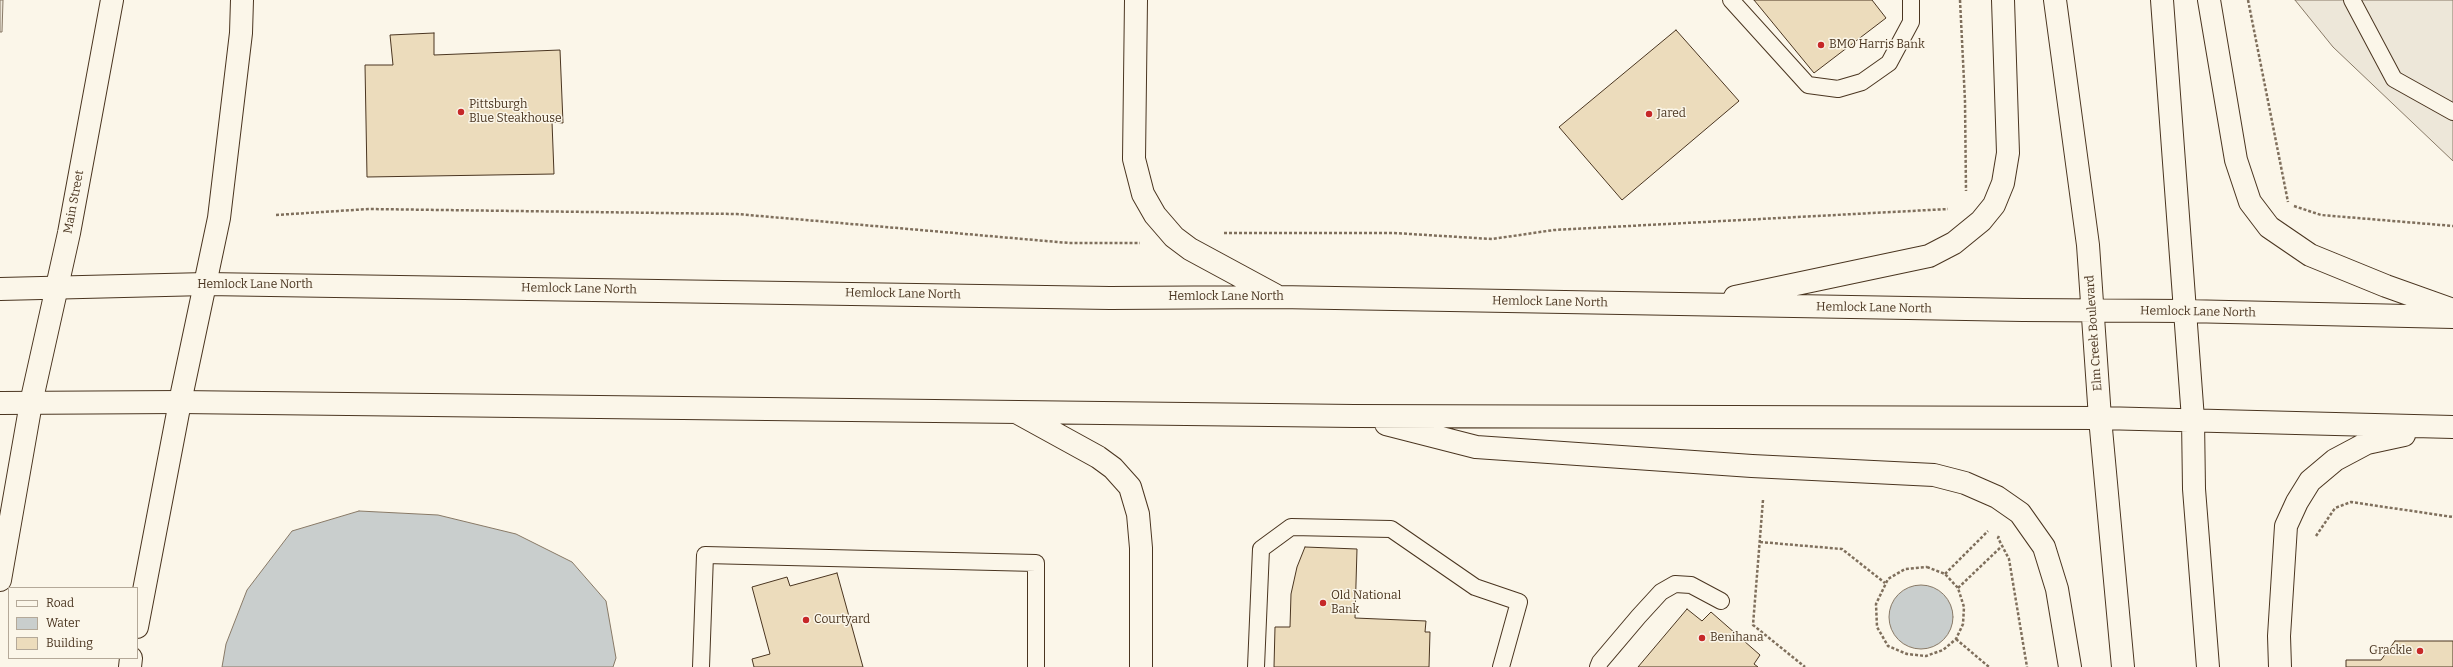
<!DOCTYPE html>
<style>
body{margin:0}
#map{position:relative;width:2453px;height:667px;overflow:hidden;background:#fbf6e9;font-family:Bitter,serif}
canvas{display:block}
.legend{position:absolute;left:8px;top:587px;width:130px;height:72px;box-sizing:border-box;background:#fbf6e9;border:1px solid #b4a999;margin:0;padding:5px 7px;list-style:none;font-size:12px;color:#4a3520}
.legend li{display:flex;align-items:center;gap:8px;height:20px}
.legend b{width:20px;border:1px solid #b4a999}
</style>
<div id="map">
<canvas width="2453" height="667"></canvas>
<ul class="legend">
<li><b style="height:5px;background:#fbf6e9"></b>Road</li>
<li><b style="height:11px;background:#c9cecd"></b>Water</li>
<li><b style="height:11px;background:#ecdcbc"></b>Building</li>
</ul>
</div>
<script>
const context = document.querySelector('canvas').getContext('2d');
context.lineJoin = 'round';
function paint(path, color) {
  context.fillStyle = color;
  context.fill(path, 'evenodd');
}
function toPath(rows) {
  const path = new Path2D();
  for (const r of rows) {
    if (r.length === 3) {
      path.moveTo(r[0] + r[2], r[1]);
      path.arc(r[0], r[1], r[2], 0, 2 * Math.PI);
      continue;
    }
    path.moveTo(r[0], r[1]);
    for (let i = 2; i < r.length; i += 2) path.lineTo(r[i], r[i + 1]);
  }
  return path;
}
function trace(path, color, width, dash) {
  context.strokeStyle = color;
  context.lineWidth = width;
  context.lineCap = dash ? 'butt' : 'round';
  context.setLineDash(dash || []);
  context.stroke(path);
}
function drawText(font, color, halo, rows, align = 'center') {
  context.font = font + ' Bitter,serif';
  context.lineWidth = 3;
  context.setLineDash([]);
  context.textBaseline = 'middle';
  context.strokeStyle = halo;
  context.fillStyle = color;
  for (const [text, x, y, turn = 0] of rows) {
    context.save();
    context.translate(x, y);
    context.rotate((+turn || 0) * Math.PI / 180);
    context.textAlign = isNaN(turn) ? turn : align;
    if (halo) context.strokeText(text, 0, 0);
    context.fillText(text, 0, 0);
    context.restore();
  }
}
const parking = toPath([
 [0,0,3,0,2,32,0,32,0,0],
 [2295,0,2453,0,2453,161,2333,47,2295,0]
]);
const water = toPath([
 [359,511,438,515,516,534,572,562,606,601,616,658,613,667,222,667,226,644,247,590,292,531,359,511],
 [1921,617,32]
]);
const building = toPath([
 [1754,0,1872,0,1886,18,1814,73,1754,0],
 [1676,30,1739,101,1622,200,1559,127,1676,30],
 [434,33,434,55,560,50,563,123,552,122,554,174,367,177,365,65,393,65,390,35,434,33],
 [1305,547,1357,549,1355,618,1426,621,1425,632,1430,632,1429,667,1274,667,1275,627,1290,627,1291,594,1297,567,1305,547],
 [837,573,863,667,754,667,752,659,770,654,752,587,787,577,790,586,837,573],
 [1687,609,1702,621,1711,612,1760,655,1754,664,1758,667,1638,667,1687,609],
 [2395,641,2453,641,2453,667,2346,667,2346,660,2381,660,2395,641]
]);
const path = toPath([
 [1960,0,1965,101,1966,191],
 [2248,0,2288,202],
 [2294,206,2321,215,2453,226],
 [276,215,369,209,737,214,1069,243,1140,243],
 [1224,233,1394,233,1492,239,1554,230,1948,209],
 [1763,500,1753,625,1805,667],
 [1999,536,1998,538,2009,559,2027,667],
 [2316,536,2335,508,2351,502,2453,517],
 [1760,542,1842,549,1885,583],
 [1927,567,1945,574,1958,588,1964,607,1963,624,1956,639,1943,650,1926,656,1907,654,1888,646,1877,627,1876,604,1888,579,1905,569,1927,567],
 [1945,574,1988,531],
 [1958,588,2002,546],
 [1956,639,1989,667]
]);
const service = toPath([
 [1731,0,1808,85,1838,89,1862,82,1889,63,1911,22,1911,0],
 [2352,0,2394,79,2453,112],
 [701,667,705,555,1036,563,1036,667],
 [1256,667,1261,549,1291,527,1391,529,1475,587,1519,602,1501,667],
 [1598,667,1600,662,1639,616,1661,592,1675,584,1691,585,1721,601]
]);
const tertiary = toPath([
 [180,402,219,218,241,33,242,0],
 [31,403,69,233,112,0]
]);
const secondary = toPath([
 [1136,0,1134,159,1143,194,1155,215,1174,237,1190,249,1275,295],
 [2055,0,2088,245,2100,418,2123,667],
 [2162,0,2193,419,2194,489,2208,667],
 [2209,0,2236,160,2250,202,2269,227,2310,255,2386,286,2453,310],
 [0,289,206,284,1110,298,1278,297,2023,310,2184,311,2453,317],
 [1735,297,1929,256,1954,243,1981,221,1994,205,2003,183,2008,153,2003,0],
 [0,403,180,402,1354,416,2100,418,2453,427],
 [1018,413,1098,457,1113,468,1130,487,1138,514,1141,548,1141,667],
 [1386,424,1476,447,1752,466,1934,475,1965,483,1997,497,2020,513,2044,547,2057,589,2070,667],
 [2280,667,2279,636,2286,526,2297,502,2310,481,2335,460,2367,443,2404,435]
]);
const motorway = toPath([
 [0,580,31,403],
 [137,627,180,402],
 [130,667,131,658]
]);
const markers = [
 [1821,45,4,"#c62828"],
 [461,112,4,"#c62828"],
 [1649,114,4,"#c62828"],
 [1323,603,4,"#c62828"],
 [806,620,4,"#c62828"],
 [1702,638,4,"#c62828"],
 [2420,651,4,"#c62828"]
];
const poiNames = [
 ["BMO Harris Bank",1829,45],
 ["Pittsburgh",469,105],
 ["Blue Steakhouse",469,119],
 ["Jared",1657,114],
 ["Old National",1331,596],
 ["Bank",1331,610],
 ["Courtyard",814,620],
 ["Benihana",1710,638],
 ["Grackle",2412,651,"right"]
];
const streetNames = [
 ["Main Street",74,202,-79],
 ["Hemlock Lane North",255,285],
 ["Hemlock Lane North",579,289,1],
 ["Hemlock Lane North",903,294,1],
 ["Hemlock Lane North",1226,297],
 ["Hemlock Lane North",1550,302,1],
 ["Hemlock Lane North",1874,308,1],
 ["Hemlock Lane North",2198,312,1],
 ["Elm Creek Boulevard",2094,333,-94]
];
paint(parking, '#ede7d9');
trace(parking, '#887966', 1);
paint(water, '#c9cecd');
trace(water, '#887966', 1);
paint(building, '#ecdcbc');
trace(building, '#4a3520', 1);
trace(service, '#4a3520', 18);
trace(tertiary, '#4a3520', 24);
trace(secondary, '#4a3520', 24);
trace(motorway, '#4a3520', 24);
trace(path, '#7f6f5c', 2.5, [3, 2]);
trace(service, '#fbf6e9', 16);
trace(tertiary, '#fbf6e9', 22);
trace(secondary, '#fbf6e9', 22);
trace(motorway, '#fbf6e9', 22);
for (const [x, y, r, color] of markers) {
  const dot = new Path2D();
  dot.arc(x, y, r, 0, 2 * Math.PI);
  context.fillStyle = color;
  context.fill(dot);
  trace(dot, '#fbf6e9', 1.5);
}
drawText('12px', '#4a3520', '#fbf6e9', poiNames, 'left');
drawText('12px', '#4a3520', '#fbf6e9', streetNames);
</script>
